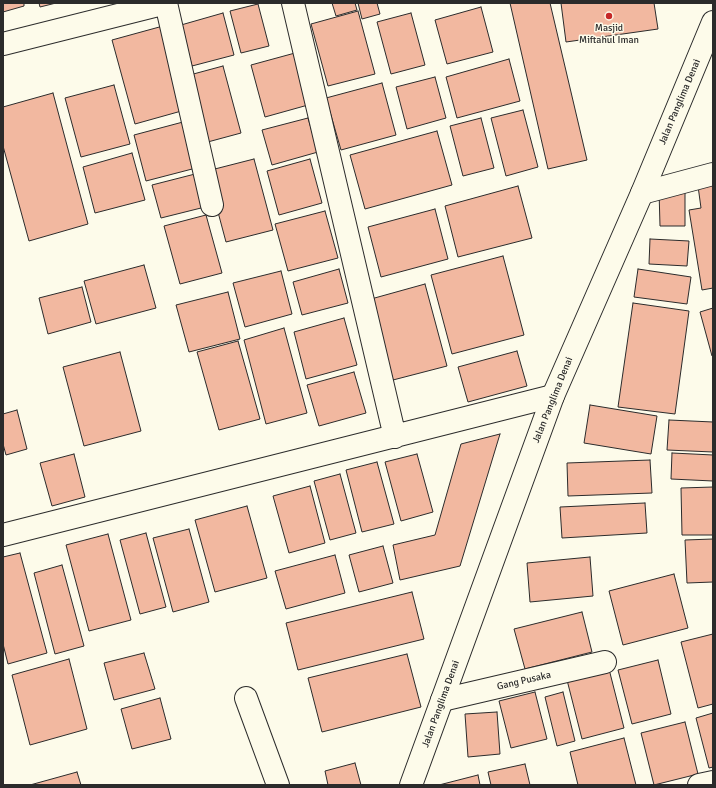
<!DOCTYPE html>
<style>
body{margin:0}
#map{position:relative;width:716px;height:788px;overflow:hidden;background:#fdfbea;font-family:Signika,sans-serif}
canvas{display:block}
.frame{position:absolute;inset:0;border:4px solid #2b2b2b;pointer-events:none}
</style>
<div id="map">
<canvas width="716" height="788"></canvas>
<div class="frame"></div>
</div>
<script>
const context = document.querySelector('canvas').getContext('2d');
context.lineJoin = 'round';
function paint(path, color) {
  context.fillStyle = color;
  context.fill(path, 'evenodd');
}
function toPath(rows) {
  const path = new Path2D();
  for (const r of rows) {
    path.moveTo(r[0], r[1]);
    for (let i = 2; i < r.length; i += 2) path.lineTo(r[i], r[i + 1]);
  }
  return path;
}
function trace(path, color, width, dash) {
  context.strokeStyle = color;
  context.lineWidth = width;
  context.lineCap = dash ? 'butt' : 'round';
  context.setLineDash(dash || []);
  context.stroke(path);
}
function drawText(font, color, halo, rows, align = 'center') {
  context.font = font + ' Signika,sans-serif';
  context.lineWidth = 3;
  context.setLineDash([]);
  context.textBaseline = 'middle';
  context.strokeStyle = halo;
  context.fillStyle = color;
  for (const [text, x, y, turn = 0] of rows) {
    context.save();
    context.translate(x, y);
    context.rotate((+turn || 0) * Math.PI / 180);
    context.textAlign = isNaN(turn) ? turn : align;
    if (halo) context.strokeText(text, 0, 0);
    context.fillText(text, 0, 0);
    context.restore();
  }
}
const building = toPath([
 [3,3,24,3,24,6,3,12,3,3],
 [39,3,56,3,40,7,39,3],
 [332,3,355,3,357,10,336,16,332,3],
 [358,3,377,3,380,14,362,19,358,3],
 [510,3,550,3,587,160,548,169,510,3],
 [561,3,654,3,658,29,566,42,561,3],
 [258,4,269,46,241,53,230,11,258,4],
 [481,7,493,52,447,64,435,20,481,7],
 [358,11,375,74,328,86,311,24,358,11],
 [223,13,234,55,192,66,181,25,223,13],
 [411,13,425,65,391,74,377,22,411,13],
 [163,26,185,110,135,124,112,40,163,26],
 [295,53,308,105,265,117,251,65,295,53],
 [509,59,520,101,457,118,446,77,509,59],
 [223,66,241,133,204,143,186,76,223,66],
 [435,77,446,118,407,129,396,87,435,77],
 [382,83,396,135,341,150,326,98,382,83],
 [114,85,130,144,81,157,65,98,114,85],
 [53,93,88,224,29,241,3,146,3,107,53,93],
 [523,110,538,167,506,176,491,118,523,110],
 [308,118,318,152,272,165,262,130,308,118],
 [481,118,494,168,463,176,450,126,481,118],
 [183,122,196,168,146,181,134,135,183,122],
 [437,131,452,185,365,209,350,155,437,131],
 [132,153,145,200,95,213,83,167,132,153],
 [254,159,273,230,226,242,207,171,254,159],
 [310,159,322,203,279,215,267,171,310,159],
 [199,173,209,206,161,218,152,185,199,173],
 [713,183,713,288,702,290,689,210,701,208,698,186,713,183],
 [518,186,532,238,458,257,445,206,518,186],
 [659,190,685,190,685,226,660,226,659,190],
 [435,209,448,259,381,277,368,227,435,209],
 [325,211,338,258,288,271,275,224,325,211],
 [206,215,222,273,180,284,164,226,206,215],
 [650,239,689,241,687,266,649,264,650,239],
 [503,256,524,335,452,354,431,275,503,256],
 [144,265,156,308,96,324,84,281,144,265],
 [339,269,348,303,302,315,293,282,339,269],
 [638,269,691,277,687,304,634,297,638,269],
 [281,271,292,314,245,327,233,283,281,271],
 [425,284,447,366,393,380,371,299,425,284],
 [82,287,91,322,48,334,39,298,82,287],
 [228,292,240,339,189,352,176,305,228,292],
 [633,303,689,311,675,414,618,407,633,303],
 [713,308,713,356,712,356,700,312,713,308],
 [344,318,357,365,306,379,294,332,344,318],
 [284,328,307,413,266,424,244,340,284,328],
 [238,341,260,419,219,430,197,352,238,341],
 [517,351,527,386,468,402,458,367,517,351],
 [120,352,141,431,84,446,63,367,120,352],
 [354,372,366,413,319,426,307,385,354,372],
 [590,405,657,416,651,454,584,443,590,405],
 [17,410,27,449,6,455,3,444,3,414,17,410],
 [669,420,713,422,713,452,667,450,669,420],
 [500,434,460,566,400,580,393,545,435,535,461,444,500,434],
 [672,453,713,455,713,481,671,479,672,453],
 [74,454,85,497,52,506,40,463,74,454],
 [417,454,433,512,401,521,385,462,417,454],
 [650,460,652,493,568,496,567,463,650,460],
 [377,462,394,524,362,532,346,470,377,462],
 [340,474,356,533,330,540,314,481,340,474],
 [310,486,325,543,289,553,273,496,310,486],
 [713,487,713,535,682,535,681,488,713,487],
 [645,503,647,533,562,538,560,507,645,503],
 [247,506,267,578,215,592,195,520,247,506],
 [189,529,209,602,173,612,153,538,189,529],
 [146,533,166,607,140,614,120,540,146,533],
 [108,534,131,620,89,631,66,545,108,534],
 [713,539,713,582,687,583,685,540,713,539],
 [383,546,393,583,359,592,349,555,383,546],
 [20,553,47,653,8,664,3,644,3,557,20,553],
 [335,555,345,593,286,609,275,571,335,555],
 [590,557,593,596,530,602,527,563,590,557],
 [62,565,84,646,55,654,34,573,62,565],
 [674,574,688,628,623,645,609,591,674,574],
 [412,592,424,639,298,670,286,623,412,592],
 [582,612,592,652,525,669,514,629,582,612],
 [713,634,713,704,698,708,681,642,713,634],
 [144,653,155,689,114,700,104,663,144,653],
 [407,654,421,707,322,732,308,678,407,654],
 [69,659,87,729,30,745,12,675,69,659],
 [658,660,671,714,632,724,618,670,658,660],
 [609,669,624,728,582,739,567,680,609,669],
 [535,692,547,739,511,748,499,701,535,692],
 [563,692,575,741,557,746,545,697,563,692],
 [160,698,171,739,132,749,121,709,160,698],
 [497,712,500,754,468,757,465,714,497,712],
 [713,713,713,767,709,768,696,718,713,713],
 [685,722,698,774,654,785,641,733,685,722],
 [624,738,636,785,578,785,570,752,624,738],
 [355,763,361,785,328,785,325,771,355,763],
 [525,764,530,785,491,785,488,772,525,764],
 [77,772,81,785,30,785,77,772],
 [478,775,480,785,439,785,478,775]
]);
const minor = toPath([
 [166,3,212,205],
 [293,3,395,437],
 [642,193,713,174],
 [3,535,553,396],
 [246,698,278,785],
 [442,700,605,662],
 [699,785,713,782]
]);
const tertiary = toPath([
 [3,44,166,3]
]);
const primary = toPath([
 [411,785,553,396,642,193,713,22]
]);
const markers = [
 [609,16,4,"#c62828"]
];
const poiNames = [
 ["Masjid",609,28],
 ["Miftahul Iman",609,40]
];
const streetNames = [
 ["Jalan Panglima Denai",680,102,-67],
 ["Jalan Panglima Denai",553,400,-68],
 ["Gang Pusaka",524,681,-13],
 ["Jalan Panglima Denai",441,704,-70]
];
paint(building, '#f2b8a0');
trace(building, '#2b2b2b', 1);
trace(minor, '#2b2b2b', 24);
trace(tertiary, '#2b2b2b', 24);
trace(primary, '#2b2b2b', 24);
trace(minor, '#fdfbea', 22);
trace(tertiary, '#fdfbea', 22);
trace(primary, '#fdfbea', 22);
for (const [x, y, r, color] of markers) {
  const dot = new Path2D();
  dot.arc(x, y, r, 0, 2 * Math.PI);
  context.fillStyle = color;
  context.fill(dot);
  trace(dot, '#fdfbea', 1.5);
}
drawText('10px', '#2b2b2b', '#fdfbea', poiNames);
drawText('10px', '#2b2b2b', '#fdfbea', streetNames);
</script>
